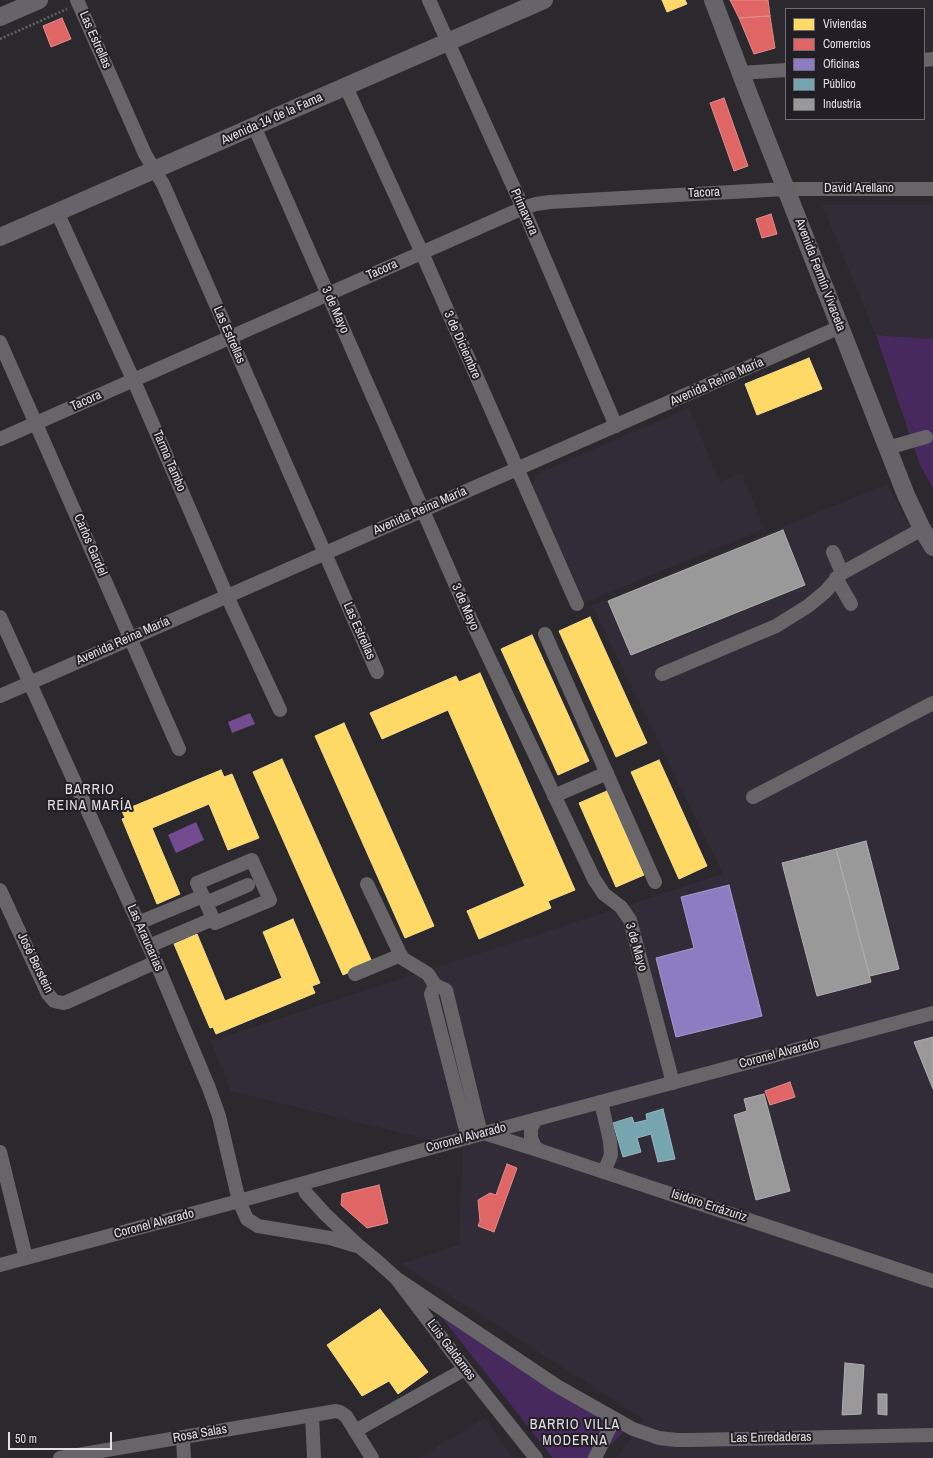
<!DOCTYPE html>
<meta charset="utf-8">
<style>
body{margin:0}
#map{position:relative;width:933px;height:1458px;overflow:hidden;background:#2c292e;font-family:"Archivo Narrow",sans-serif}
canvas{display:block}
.legend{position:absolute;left:785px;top:8px;width:140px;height:112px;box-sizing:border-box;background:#221e25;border:1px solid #6f6c71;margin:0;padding:5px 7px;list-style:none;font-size:12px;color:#e2e0e4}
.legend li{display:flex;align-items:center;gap:8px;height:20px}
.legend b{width:20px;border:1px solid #6f6c71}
.scale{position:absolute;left:8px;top:1432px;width:104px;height:18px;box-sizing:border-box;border:2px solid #e2e0e4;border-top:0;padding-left:5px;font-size:12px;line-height:14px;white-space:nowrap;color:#e2e0e4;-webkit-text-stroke:3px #221e25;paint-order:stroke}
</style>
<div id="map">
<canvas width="933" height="1458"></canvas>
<ul class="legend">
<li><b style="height:11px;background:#ffd966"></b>Viviendas</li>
<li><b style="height:11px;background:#e06666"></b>Comercios</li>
<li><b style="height:11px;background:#8e7cc3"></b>Oficinas</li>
<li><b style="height:11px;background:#76a5af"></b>Público</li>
<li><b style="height:11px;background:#999"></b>Industria</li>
</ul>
<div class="scale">50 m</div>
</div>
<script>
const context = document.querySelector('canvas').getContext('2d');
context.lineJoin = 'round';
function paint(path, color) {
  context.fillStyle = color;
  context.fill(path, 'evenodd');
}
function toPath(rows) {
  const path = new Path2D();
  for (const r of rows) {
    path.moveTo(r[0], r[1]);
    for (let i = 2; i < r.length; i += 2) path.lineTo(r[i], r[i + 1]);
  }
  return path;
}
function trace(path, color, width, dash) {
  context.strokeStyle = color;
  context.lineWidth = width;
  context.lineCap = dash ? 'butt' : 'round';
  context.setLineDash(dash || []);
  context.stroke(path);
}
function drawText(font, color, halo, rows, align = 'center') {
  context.font = font + ' "Archivo Narrow",sans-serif';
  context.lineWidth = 4;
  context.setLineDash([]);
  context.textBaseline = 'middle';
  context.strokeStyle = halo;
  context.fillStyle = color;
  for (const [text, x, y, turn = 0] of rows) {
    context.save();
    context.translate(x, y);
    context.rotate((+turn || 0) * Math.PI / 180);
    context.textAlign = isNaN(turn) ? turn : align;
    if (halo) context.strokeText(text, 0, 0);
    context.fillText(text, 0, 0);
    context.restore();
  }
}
const built = toPath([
 [822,205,933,205,933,339,876,335],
 [689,408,720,482,742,473,764,529,585,602,532,485,537,474],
 [887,484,920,546,933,561,933,1458,617,1458,644,1419,401,1264,459,1245,463,1148,231,1091,211,1041,723,874,592,606],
 [485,1418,513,1458,419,1458]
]);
const green = toPath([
 [876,335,933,339,933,488,920,465],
 [439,1314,630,1426,603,1452,601,1458,553,1458]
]);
const water = toPath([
 [250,713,255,724,232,733,228,722],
 [196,822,204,840,176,853,168,835]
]);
const homes = toPath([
 [662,0,685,0,687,4,667,12,662,0],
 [809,358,822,389,757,415,745,384,809,358],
 [590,617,647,743,616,757,559,631,590,617],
 [532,635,589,761,558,775,501,649,532,635],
 [480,673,575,890,548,901,551,908,479,939,467,911,525,886,448,710,382,739,370,713,456,676,459,682,480,673],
 [344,723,434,926,405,938,315,736,344,723],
 [282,759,372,962,343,975,253,772,282,759],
 [659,760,707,866,679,879,631,772,659,760],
 [221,770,224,777,232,774,259,838,228,850,209,804,152,828,180,894,157,904,122,819,125,818,122,811,221,770],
 [607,791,644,875,616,887,579,803,607,791],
 [293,919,320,983,312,986,315,993,216,1034,213,1027,210,1028,174,944,197,934,225,1001,282,978,263,932,293,919],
 [380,1309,428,1372,398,1394,389,1381,362,1396,327,1345,380,1309]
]);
const shops = toPath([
 [730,0,768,0,770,16,739,18,730,0],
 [770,16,775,48,754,54,739,18,770,16],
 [62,18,71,39,51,47,43,26,62,18],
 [724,98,748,166,734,171,710,103,724,98],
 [771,214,777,234,762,238,756,219,771,214],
 [790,1082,795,1097,770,1105,765,1091,790,1082],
 [507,1164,517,1168,494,1232,478,1226,480,1221,478,1200,490,1193,496,1195,507,1164],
 [379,1185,388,1223,367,1228,341,1205,342,1194,379,1185]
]);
const offices = toPath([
 [729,885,762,1016,676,1037,656,958,694,948,681,897,729,885]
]);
const public = toPath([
 [663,1109,675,1159,658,1162,651,1134,637,1138,641,1152,623,1157,613,1123,632,1117,634,1123,647,1120,646,1114,663,1109]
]);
const industry = toPath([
 [783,530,805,585,631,655,608,601,783,530],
 [866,841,899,969,870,976,836,849,866,841],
 [836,849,871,982,817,996,782,863,836,849],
 [933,1037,933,1089,914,1042,933,1037],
 [764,1094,790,1191,756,1200,734,1115,747,1111,744,1099,764,1094],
 [845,1363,864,1365,861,1414,842,1415,845,1363],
 [878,1394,887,1394,887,1415,878,1414,878,1394]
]);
const path = toPath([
 [0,39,67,9]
]);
const minor = toPath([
 [77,0,145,154,163,184,377,672],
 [429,0,523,208,616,426],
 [924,60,933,59],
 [740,73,786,70],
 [346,87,422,253,577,604],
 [254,126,471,620,594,879,604,894,621,907,630,920,673,1083],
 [57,212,137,388,227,596,280,710],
 [0,342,179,749],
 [0,439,523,208,536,204,550,202,786,189,933,189],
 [887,448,926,437],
 [833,552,842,573],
 [836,578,851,604],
 [0,617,156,962,209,1088,219,1116,239,1201,247,1219,258,1226,330,1238,360,1247],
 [545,634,655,882],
 [662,674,776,626,808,606,825,592,842,573,922,529],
 [0,696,840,327],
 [554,796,607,773],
 [753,797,933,703],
 [252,860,270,900,215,923,197,883,252,860],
 [367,884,402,958,428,974,435,985,446,990,481,1134],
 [0,890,48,994,54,1001,63,1003,67,1002,156,962],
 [206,903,248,885],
 [138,923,203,896],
 [149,946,213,919],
 [355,974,401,955],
 [435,985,431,994,468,1138],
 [601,1102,610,1141,611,1155,604,1172],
 [536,1119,531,1128,531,1138,535,1147,541,1151],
 [484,1133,541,1151,933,1281],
 [0,1152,26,1258],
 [302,1184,306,1193,325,1214,360,1247,377,1261,396,1278,465,1369,536,1458],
 [0,1265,239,1201,481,1134,933,1013],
 [396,1278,557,1386,633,1429,659,1438,677,1440,690,1440,933,1435],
 [312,1415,314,1458],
 [355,1431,465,1369],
 [183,1437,184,1458],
 [60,1458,336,1411,340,1412,346,1416,372,1458],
 [595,1458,614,1419]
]);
const major = toPath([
 [713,0,749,95,906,495,922,529,933,547],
 [0,17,39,0],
 [0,237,544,0]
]);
const streetNames = [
 ["Las Estrellas",95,40,66],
 ["Avenida 14 de la Fama",272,119,-24],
 ["David Arellano",859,189],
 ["Tacora",704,193,-3],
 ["Primavera",524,212,66],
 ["Tacora",382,270,-24],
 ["Avenida Fermín Vivaceta",820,275,69],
 ["3 de Mayo",335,310,66],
 ["Las Estrellas",229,335,66],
 ["3 de Diciembre",462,345,66],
 ["Avenida Reina María",717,382,-24],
 ["Tacora",86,401,-24],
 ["Tarma Tambo",169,461,67],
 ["Avenida Reina María",420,511,-24],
 ["Carlos Gardel",90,545,67],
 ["3 de Mayo",465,607,66],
 ["Las Estrellas",359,631,66],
 ["Avenida Reina María",123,641,-24],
 ["Las Araucarias",145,938,66],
 ["3 de Mayo",636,947,74],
 ["José Berstein",35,963,64],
 ["Coronel Alvarado",779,1054,-15],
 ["Coronel Alvarado",466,1138,-15],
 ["Isidoro Errázuriz",709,1206,18],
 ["Coronel Alvarado",154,1224,-15],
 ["Luis Galdames",451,1350,53],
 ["Rosa Salas",200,1434,-10],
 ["Las Enredaderas",771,1438,-1]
];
const neighbourhoodNames = [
 ["BARRIO",90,790],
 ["REINA MARÍA",90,806],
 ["BARRIO VILLA",575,1425],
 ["MODERNA",575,1441]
];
paint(built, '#322c38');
paint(green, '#48295e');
paint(water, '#724b91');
paint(homes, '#ffd966');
trace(homes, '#f6db8c', 1);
paint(shops, '#e06666');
trace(shops, '#e18b8c', 1);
paint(offices, '#8e7cc3');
trace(offices, '#a79acd', 1);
paint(public, '#76a5af');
trace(public, '#96b7bf', 1);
paint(industry, '#999');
trace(industry, '#afaeb0', 1);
trace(path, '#636165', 2.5, [2, 2]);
trace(minor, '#676568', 14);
trace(major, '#67636a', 18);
drawText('13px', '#e2e0e4', '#221e25', streetNames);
context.letterSpacing = '1px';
drawText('14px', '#e2e0e4', '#221e25', neighbourhoodNames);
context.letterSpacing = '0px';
</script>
